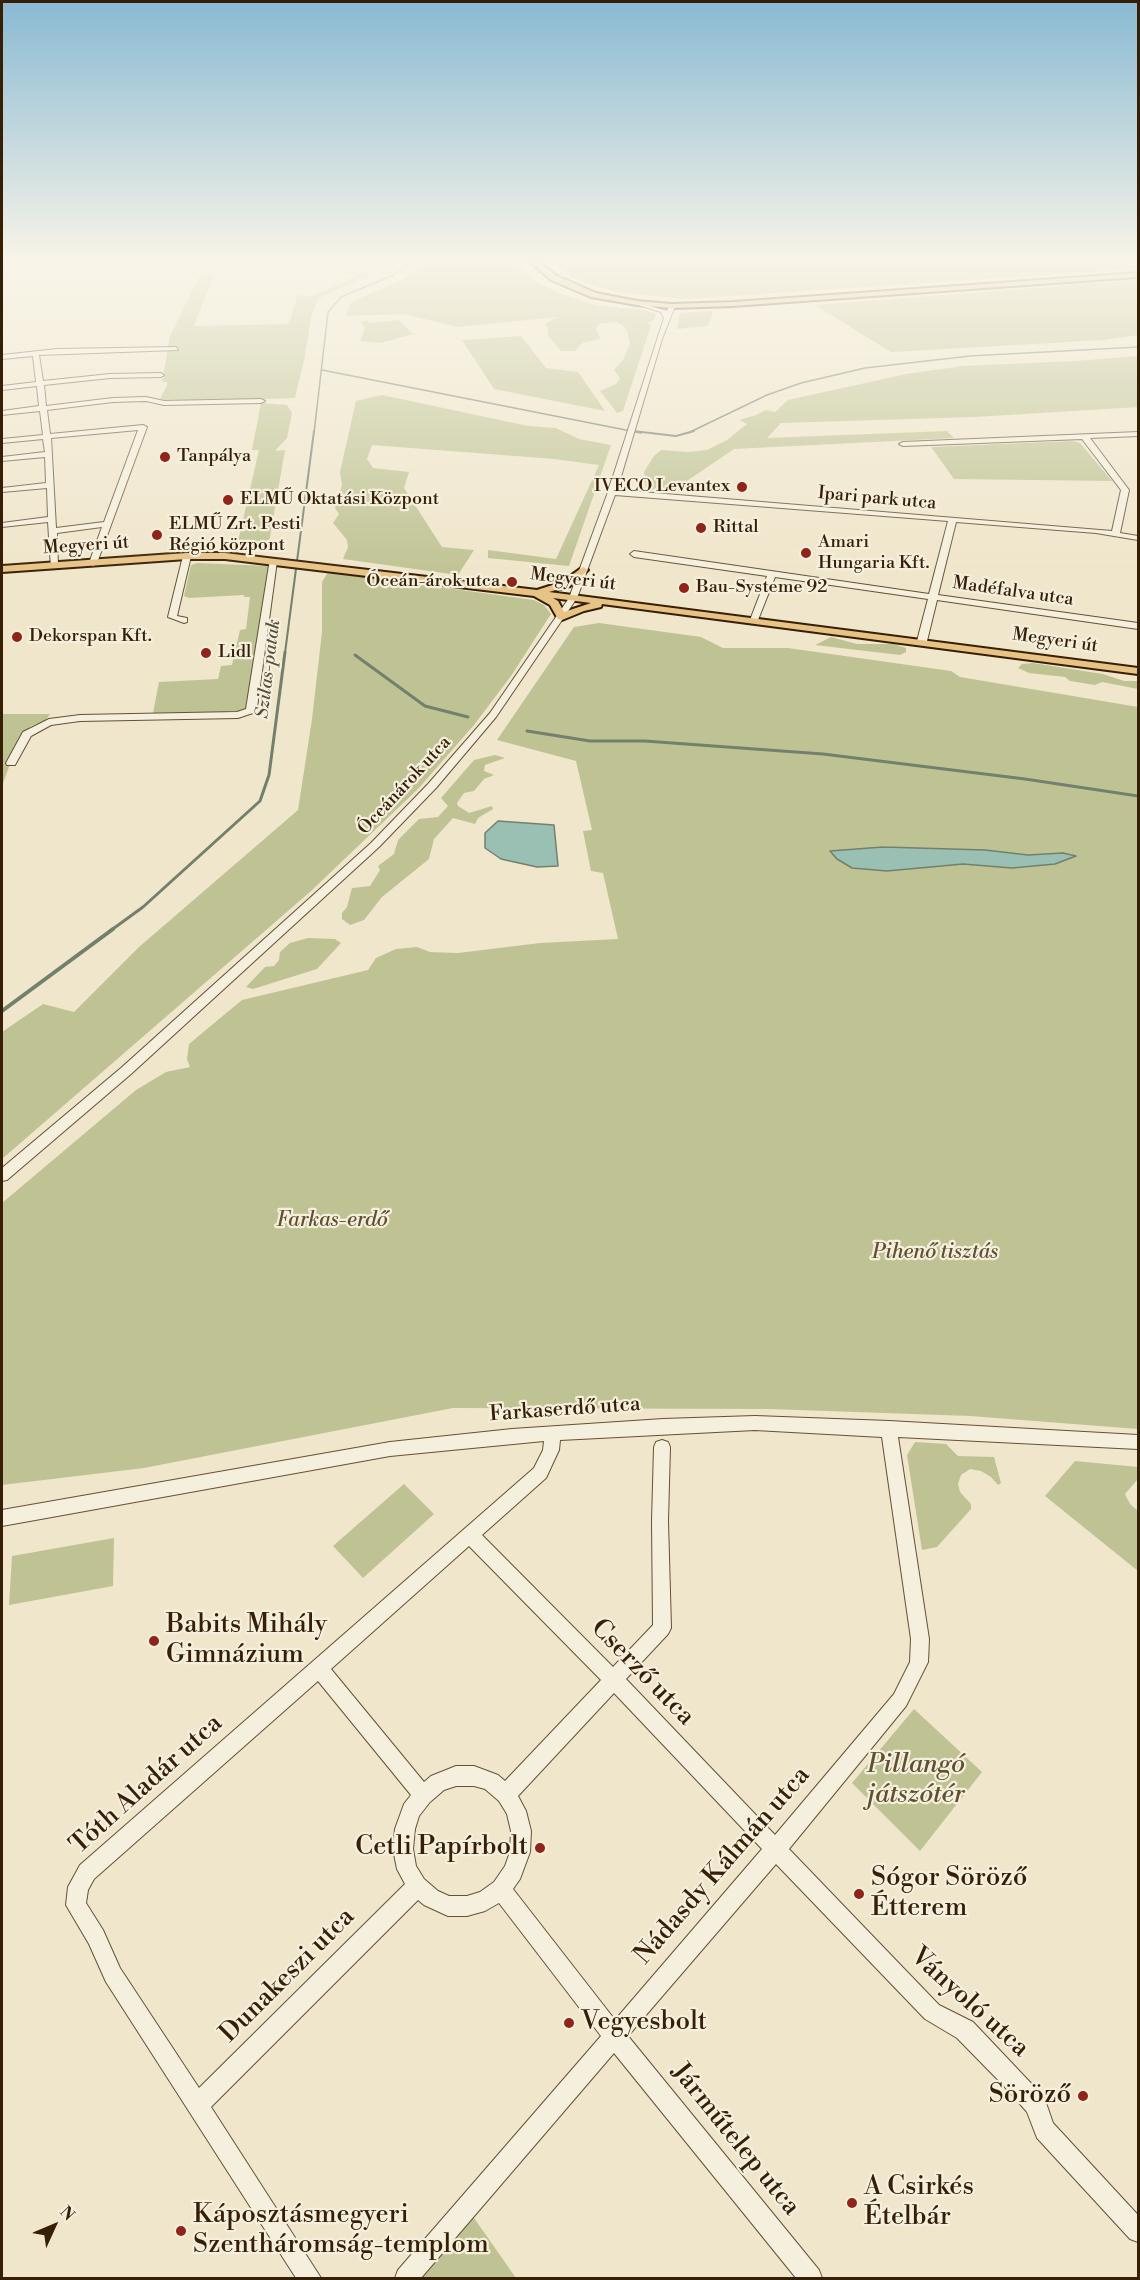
<!DOCTYPE html>
<meta charset="utf-8">
<style>
body{margin:0}
#map{position:relative;width:1140px;height:2280px;overflow:hidden;background:#f0e6cb;font-family:"Libre Bodoni",serif}
canvas{display:block}
.frame{position:absolute;inset:0;border:3px solid #371f05;pointer-events:none}
.north{position:absolute;left:24px;top:2196px;width:60px;height:60px;-webkit-text-stroke:4px #f5efdd;paint-order:stroke;rotate:46deg;font-size:16px;font-weight:700;line-height:24px;text-align:center;color:#371f05}
.north::after{content:'';display:block;margin:auto;width:21px;height:27px;background:#371f05;clip-path:polygon(50% 0,100% 100%,50% 72%,0 100%)}
</style>
<div id="map">
<canvas width="1140" height="2280"></canvas>
<div class="frame"></div>
<div class="north">N</div>
</div>
<script>
const context = document.querySelector('canvas').getContext('2d');
context.lineJoin = 'round';
function paint(path, color) {
  context.fillStyle = color;
  context.fill(path, 'evenodd');
}
function toPath(rows) {
  const path = new Path2D();
  for (const r of rows) {
    path.moveTo(r[0], r[1]);
    for (let i = 2; i < r.length; i += 2) path.lineTo(r[i], r[i + 1]);
  }
  return path;
}
function trace(path, color, width, dash) {
  context.strokeStyle = color;
  context.lineWidth = width;
  context.lineCap = dash ? 'butt' : 'round';
  context.setLineDash(dash || []);
  context.stroke(path);
}
function drawText(font, color, halo, rows, align = 'center') {
  context.font = font + ' "Libre Bodoni",serif';
  context.lineWidth = 4.5;
  context.setLineDash([]);
  context.textBaseline = 'middle';
  context.strokeStyle = halo;
  context.fillStyle = color;
  for (const [text, x, y, turn = 0] of rows) {
    context.save();
    context.translate(x, y);
    context.rotate((+turn || 0) * Math.PI / 180);
    context.textAlign = isNaN(turn) ? turn : align;
    if (halo) context.strokeText(text, 0, 0);
    context.fillText(text, 0, 0);
    context.restore();
  }
}
const green = toPath([
 [432,258,510,258,535,281,558,293,596,305,648,311,656,314,654,320,648,323,651,325,623,411,617,413,600,391,616,384,620,378,614,370,623,360,630,344,627,330,622,325,615,322,599,324,596,329,600,337,599,339,582,343,575,351,561,351,548,336,548,328,545,324,557,317,458,327,404,314,346,316,350,304,356,300,406,278],
 [549,258,677,258,681,262,744,258,1138,258,1138,269,684,299,617,292,590,285,570,276],
 [363,273,369,275,320,298,316,304,312,313,305,356,295,398,169,402,160,399,167,385,167,382,162,382,170,336,200,275,214,274,194,326,289,324,298,294,311,297],
 [1138,280,1138,335,1104,340,891,352,815,305],
 [712,311,712,317,707,326,677,329,680,313],
 [368,320,369,323,399,320,413,334,380,343,360,341,365,328,360,322],
 [521,336,546,368,578,372,605,411,494,389,462,340],
 [1138,356,1138,407,975,417,781,423,767,438,947,431,954,438,734,449,672,491,660,486,652,490,646,489,644,472,654,456,661,450,688,452,707,450,727,440,747,424,739,420,756,415,766,410,775,412,788,400,906,374,963,366,1076,361],
 [382,395,528,426,556,428,579,439,611,445,569,566,488,558,488,550,556,559,599,465,554,459,372,445,367,459,373,468,409,472,404,488,442,547,474,550,458,575,343,559,348,547,347,540,333,523,339,514,335,508,342,485,340,472,356,401],
 [261,403,287,405,292,413,287,438,275,451,285,450,268,548,237,546,259,450,252,450],
 [1073,441,1080,443,1112,481,954,479,931,447],
 [197,563,269,566,248,708,238,712,153,713,159,682,218,679,221,666,232,665,240,630,246,629,250,597,244,597,244,595,189,598,184,596,191,565],
 [328,572,534,600,544,605,551,614,511,676,474,725,418,789,311,891,2,1159,2,1032,43,1004,74,1012,139,947,298,810,312,719,322,632,322,582],
 [599,623,701,637,723,648,788,648,951,671,960,677,1138,707,1138,1429,970,1416,769,1409,453,1408,144,1468,2,1485,2,1203,136,1090,166,1072,190,1067,187,1059,189,1044,242,1000,368,970,376,958,396,949,417,947,430,952,458,953,540,943,618,939,603,873,591,871,583,831,592,830,576,761,497,740,574,627],
 [831,637,857,644,894,644,906,648,906,652,900,655,815,645],
 [1033,663,1103,674,1124,681,1138,681,1138,689,1102,682,1095,685,1070,681,1065,677,1029,673,1018,668,1022,664],
 [2,714,50,714,46,720,31,726,20,737,2,786],
 [495,755,505,758,485,765,484,771,494,775,484,779,474,791,464,793,457,803,458,806,469,813,492,806,493,809,478,818,475,824,453,818,434,839,429,859,382,897,364,920,350,925,342,919,342,913,347,907,352,888,370,886,380,870,378,866,394,854,398,840,419,819,438,817,448,806,441,798,474,760],
 [308,938,335,939,341,943,317,969,253,989,246,987,265,967,274,966,279,960,280,952,290,943],
 [915,1442,946,1444,958,1456,994,1457,1001,1483,998,1485,991,1477,981,1471,970,1469,961,1475,958,1484,960,1492,971,1504,971,1509,937,1547,922,1550,907,1455],
 [1075,1461,1138,1467,1138,1479,1125,1494,1130,1504,1138,1511,1138,1571,1045,1496],
 [404,1484,434,1514,363,1578,333,1546],
 [114,1538,113,1586,9,1605,12,1556],
 [914,1709,982,1772,920,1851,852,1783],
 [467,2208,516,2278,406,2278]
]);
const water = toPath([
 [498,821,554,825,558,866,537,867,501,859,485,848,485,833,498,821],
 [883,847,985,850,1028,855,1063,853,1076,856,1055,864,1012,868,963,864,887,871,852,868,837,859,830,851,883,847]
]);
const streamFar3 = toPath([
 [322,370,641,433],
 [314,433,328,312,341,297,394,275,416,258],
 [688,433,767,395,801,383,865,368,970,356,1138,347]
]);
const streamFar2 = toPath([
 [633,431,676,436,694,431],
 [285,653,314,431]
]);
const streamFar1 = toPath([
 [355,655,425,706,468,717],
 [527,731,590,741,645,741,823,754,1025,779,1138,796],
 [110,931,143,907,260,801,269,775,285,652]
]);
const stream = toPath([
 [2,1011,113,929]
]);
const minor = toPath([
 [635,302,667,311,670,305,675,306,662,339,617,490,1112,531,1121,490,1082,439,903,446,899,444,903,442,1138,432,1138,436,1090,438,1129,490,1120,533,1138,536,1138,540,1096,533,956,522,938,595,1138,623,1138,629,937,600,927,641,922,644,917,641,928,599,775,577,758,620,751,622,750,620,767,576,634,557,630,554,634,551,929,594,948,521,615,495,577,598,496,717,436,788,379,847,131,1074,7,1180,2,1181,2,1168,121,1068,371,843,428,784,490,713,569,598,608,492,664,318,661,312,635,304,635,302],
 [176,347,178,350,39,355,43,381,110,374,161,373,164,375,161,377,110,378,44,385,46,406,113,398,146,397,164,401,261,399,265,401,261,403,164,405,146,401,113,402,47,410,50,434,143,425,147,427,97,563,93,566,89,563,102,527,57,533,58,566,51,568,48,522,2,527,2,523,48,517,47,488,2,492,2,488,46,483,45,457,2,461,2,457,45,452,43,439,2,443,2,439,43,435,40,411,2,415,2,411,39,406,37,386,2,390,2,386,36,382,33,356,2,359,2,355,57,349,176,347],
 [138,430,104,522,56,528,51,438,138,430],
 [187,553,191,556,177,616,187,618,187,622,184,623,168,617,183,556,187,553],
 [270,559,277,561,257,708,253,713,238,718,80,721,51,725,31,736,15,765,7,765,6,763,23,732,49,719,80,715,237,712,246,709,270,559],
 [755,1416,889,1421,1138,1435,1138,1449,898,1437,929,1639,928,1662,906,1706,789,1849,939,2005,973,2022,1044,2097,1053,2123,1138,2215,1138,2242,1130,2239,1037,2138,1027,2112,1004,2086,957,2038,925,2019,776,1864,628,2036,819,2270,822,2278,796,2278,614,2053,421,2278,395,2278,398,2270,601,2036,499,1903,485,1911,467,1916,448,1916,424,1905,418,1900,211,2107,321,2278,296,2278,106,1982,89,1944,66,1905,68,1887,80,1865,534,1468,543,1450,544,1441,390,1456,2,1526,2,1510,390,1442,512,1429,663,1419,755,1416],
 [755,1430,882,1437,911,1639,910,1662,894,1694,775,1835,626,1679,668,1634,671,1628,668,1521,670,1447,668,1442,662,1440,656,1442,654,1447,652,1521,653,1625,613,1667,482,1535,546,1478,559,1450,560,1440,755,1430],
 [469,1546,601,1680,505,1781,498,1775,474,1766,456,1766,431,1776,424,1782,331,1669,469,1546],
 [318,1681,411,1795,404,1804,395,1829,393,1849,397,1869,405,1884,199,2088,120,1968,103,1930,86,1903,88,1890,94,1879,318,1681],
 [614,1693,762,1849,615,2020,513,1889,520,1879,530,1852,531,1831,526,1811,518,1796,614,1693],
 [456,1786,474,1786,485,1789,499,1801,507,1814,511,1831,510,1852,505,1866,494,1882,480,1892,467,1896,449,1896,438,1891,424,1879,416,1866,413,1849,415,1829,419,1816,430,1802,444,1790,456,1786]
]);
const major = toPath([
 [526,258,534,258,557,276,596,293,637,301,672,304,733,302,1138,273,1138,277,733,306,672,308,637,305,591,297,551,280,526,258],
 [187,553,225,553,537,590,562,582,583,567,588,570,570,586,549,592,1138,668,1138,674,602,604,601,607,584,611,562,620,558,619,550,605,534,596,225,559,187,559,2,572,2,566,187,553],
 [553,598,591,603,564,612,558,601,553,598]
]);
const markers = [
 [165,457,6,"#8f2418"],
 [742,487,6,"#8f2418"],
 [228,500,6,"#8f2418"],
 [701,528,6,"#8f2418"],
 [157,535,6,"#8f2418"],
 [806,553,6,"#8f2418"],
 [512,582,6,"#8f2418"],
 [684,588,6,"#8f2418"],
 [17,637,6,"#8f2418"],
 [206,653,6,"#8f2418"],
 [154,1641,6,"#8f2418"],
 [540,1848,6,"#8f2418"],
 [859,1894,6,"#8f2418"],
 [569,2023,6,"#8f2418"],
 [1083,2096,6,"#8f2418"],
 [852,2203,6,"#8f2418"],
 [181,2231,6,"#8f2418"]
];
const farPoinames = [
 ["Tanpálya",177,457],
 ["IVECO Levantex",730,487,"right"],
 ["ELMŰ Oktatási Központ",240,500],
 ["ELMŰ Zrt. Pesti",169,525],
 ["Régió központ",169,546],
 ["Rittal",713,528],
 ["Amari",818,543],
 ["Hungaria Kft.",818,564],
 ["Óceán-árok utca",500,582,"right"],
 ["Bau-Systeme 92",696,588],
 ["Dekorspan Kft.",29,637],
 ["Lidl",218,653]
];
const farStreetnames = [
 ["Ipari park utca",877,499,5],
 ["Megyeri út",86,546,-4],
 ["Megyeri út",573,580,7],
 ["Madéfalva utca",1013,592,8],
 ["Megyeri út",1055,641,8],
 ["Óceánárok utca",405,786,-47]
];
const farWaternames = [
 ["Szilas-patak",269,669,-83]
];
const parkNames = [
 ["Farkas-erdő",332,1221],
 ["Pihenő tisztás",935,1253]
];
const streetNames = [
 ["Farkaserdő utca",565,1410,-4]
];
const nearPoinames = [
 ["Babits Mihály",166,1626],
 ["Gimnázium",166,1656],
 ["Cetli Papírbolt",528,1848,"right"],
 ["Sógor Söröző",871,1879],
 ["Étterem",871,1909],
 ["Vegyesbolt",581,2023],
 ["Söröző",1071,2096,"right"],
 ["A Csirkés",864,2188],
 ["Ételbár",864,2218],
 ["Káposztásmegyeri",193,2216],
 ["Szentháromság-templom",193,2246]
];
const nearStreetnames = [
 ["Cserző utca",642,1673,46],
 ["Tóth Aladár utca",147,1785,-42],
 ["Nádasdy Kálmán utca",723,1866,-49],
 ["Dunakeszi utca",288,1976,-45],
 ["Ványoló utca",969,2003,42],
 ["Járműtelep utca",735,2140,51]
];
const nearParknames = [
 ["Pillangó",916,1766],
 ["játszótér",916,1796]
];
paint(green, '#bfc393');
paint(water, '#9ac0b4');
trace(water, '#72806e', 1.5);
trace(streamFar3, '#72806e', 1.5);
trace(streamFar2, '#72806e', 2);
trace(streamFar1, '#72806e', 3);
trace(stream, '#72806e', 4);
trace(minor, '#655136', 2);
trace(major, '#371f05', 4);
paint(minor, '#f5efdd');
paint(major, '#e8c386');
const sky = context.createLinearGradient(0, 0, 0, 577);
sky.addColorStop(0, '#89b9d3');
sky.addColorStop(0.45, '#f8f4e8');
sky.addColorStop(1, '#f8f4e800');
context.fillStyle = sky;
context.fillRect(0, 0, 1140, 577);
for (const [x, y, r, color] of markers) {
  const dot = new Path2D();
  dot.arc(x, y, r, 0, 2 * Math.PI);
  context.fillStyle = color;
  context.fill(dot);
  trace(dot, '#f5efdd', 2);
}
drawText('18px', '#371f05', '#f5efdd', farPoinames, 'left');
drawText('18px', '#371f05', '#f5efdd', farStreetnames);
drawText('italic 18px', '#554f3a', '#f5efdd', farWaternames);
drawText('italic 21px', '#605030', '#f5efdd', parkNames);
drawText('21px', '#371f05', '#f5efdd', streetNames);
drawText('26px', '#371f05', '#f5efdd', nearPoinames, 'left');
drawText('26px', '#371f05', '#f5efdd', nearStreetnames);
drawText('italic 26px', '#605030', '#f5efdd', nearParknames);
</script>
